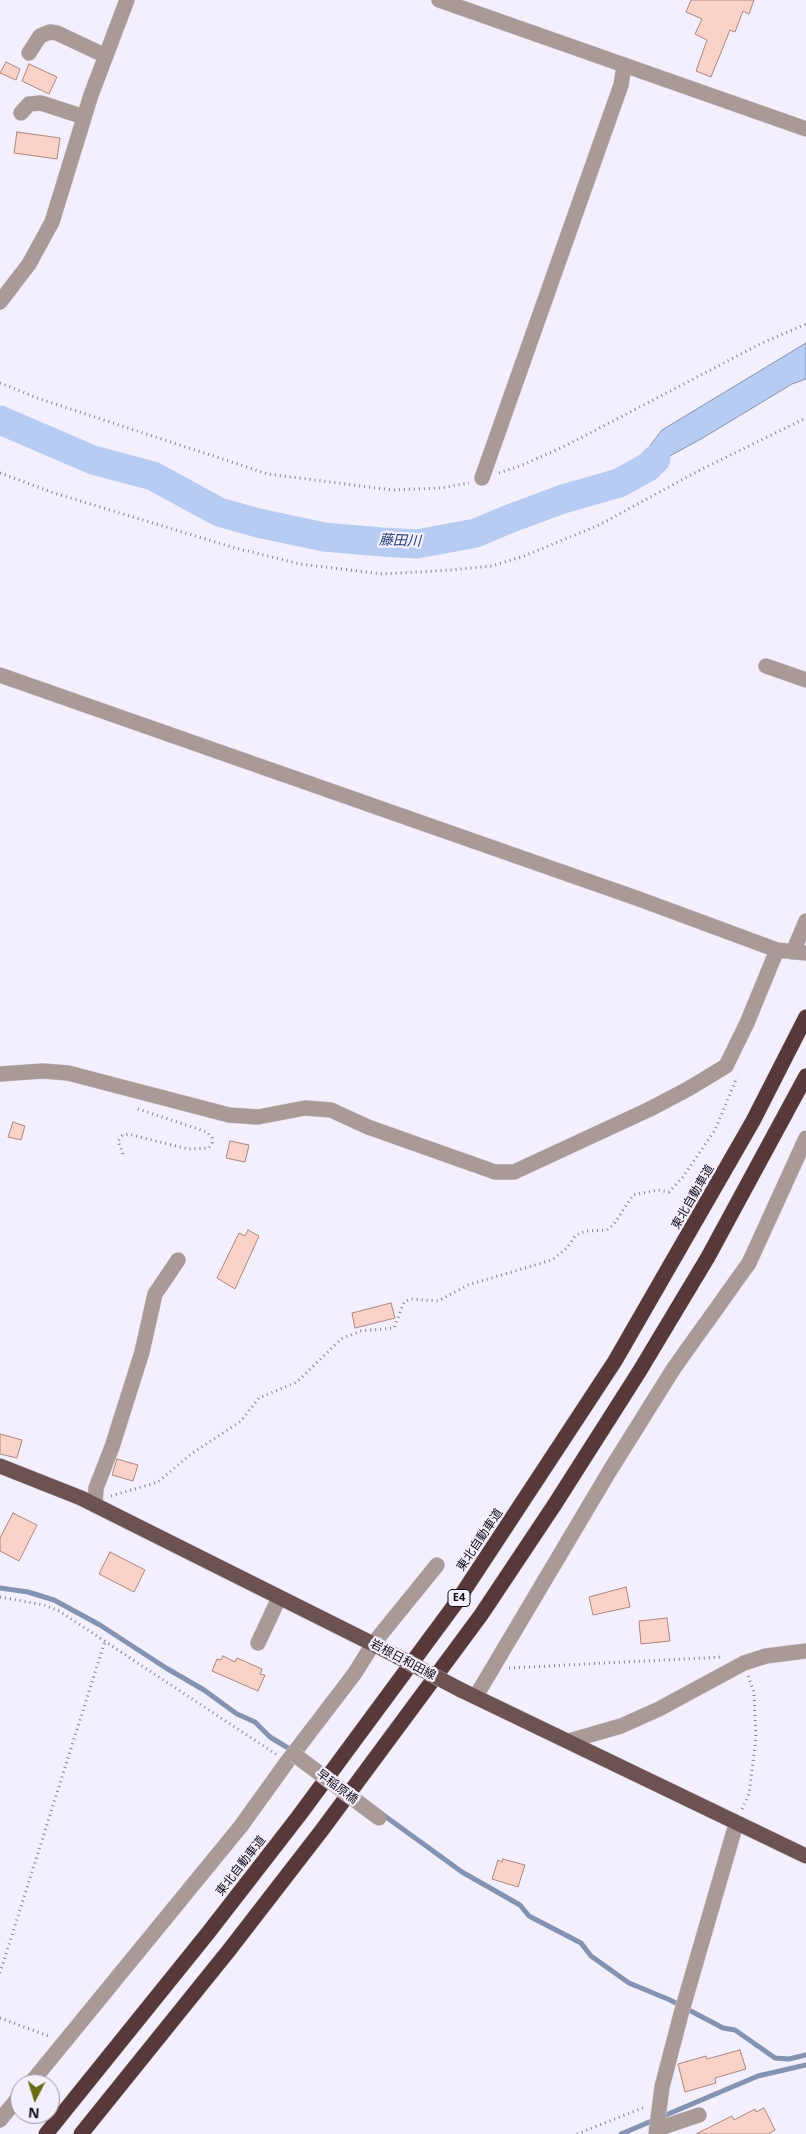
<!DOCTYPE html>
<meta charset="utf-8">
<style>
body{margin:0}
#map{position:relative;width:806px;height:2134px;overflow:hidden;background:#f4effc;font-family:"Open Sans",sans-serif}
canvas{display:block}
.north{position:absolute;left:10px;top:2074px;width:50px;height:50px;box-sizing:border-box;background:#f4effc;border:1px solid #9995a0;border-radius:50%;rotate:185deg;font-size:14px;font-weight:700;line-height:20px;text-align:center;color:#110d17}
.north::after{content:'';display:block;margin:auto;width:18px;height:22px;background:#656b0f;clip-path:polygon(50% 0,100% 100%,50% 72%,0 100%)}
</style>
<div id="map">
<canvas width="806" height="2134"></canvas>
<div class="north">N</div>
</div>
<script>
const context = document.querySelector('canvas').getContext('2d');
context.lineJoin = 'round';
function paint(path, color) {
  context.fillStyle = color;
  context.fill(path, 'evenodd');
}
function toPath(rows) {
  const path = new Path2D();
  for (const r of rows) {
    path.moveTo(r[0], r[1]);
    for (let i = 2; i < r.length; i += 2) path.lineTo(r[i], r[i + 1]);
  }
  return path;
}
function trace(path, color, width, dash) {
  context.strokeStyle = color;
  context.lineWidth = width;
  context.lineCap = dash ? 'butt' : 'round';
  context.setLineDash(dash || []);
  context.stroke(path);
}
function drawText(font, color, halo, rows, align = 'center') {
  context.font = font + ' "Open Sans","Noto Sans JP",sans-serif';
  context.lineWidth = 4.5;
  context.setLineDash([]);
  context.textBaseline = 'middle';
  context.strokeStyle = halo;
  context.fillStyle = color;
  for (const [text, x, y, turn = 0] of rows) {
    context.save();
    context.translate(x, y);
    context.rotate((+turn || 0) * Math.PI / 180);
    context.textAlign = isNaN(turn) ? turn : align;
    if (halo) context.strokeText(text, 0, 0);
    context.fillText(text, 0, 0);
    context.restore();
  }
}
const water = toPath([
 [806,343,806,379,792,384,701,439,622,482,662,430,806,343]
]);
const stream = toPath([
 [0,1588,28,1592,54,1600,100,1625,166,1668,204,1690,237,1714,255,1722,270,1737,293,1751],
 [382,1814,462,1872,520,1905,529,1916,581,1943,591,1956,629,1983,670,2000,723,2028,735,2030,775,2058,789,2059,806,2055],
 [621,2134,758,2076,806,2065]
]);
const river = toPath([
 [0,420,93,460,153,476,219,512,258,523,324,537,382,542,417,544,476,533,509,519,563,499,619,483,648,467,656,459]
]);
const building = toPath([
 [691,0,754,0,749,14,743,11,735,32,730,30,711,77,696,71,707,40,695,34,702,19,686,12,691,0],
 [6,62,20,69,16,80,0,73,6,62],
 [29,64,57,77,49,94,22,81,29,64],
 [17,132,60,138,57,159,14,153,17,132],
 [13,1122,25,1126,21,1140,8,1137,13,1122],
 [230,1141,249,1145,245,1162,226,1158,230,1141],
 [248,1230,259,1236,235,1289,217,1278,239,1233,245,1236,248,1230],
 [391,1303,395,1318,355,1328,352,1313,391,1303],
 [0,1434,22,1440,17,1458,0,1454,0,1434],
 [117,1459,138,1465,133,1481,112,1475,117,1459],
 [13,1513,37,1525,19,1561,0,1551,0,1538,13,1513],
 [110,1552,145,1570,134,1592,99,1574,110,1552],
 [626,1587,630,1607,593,1615,589,1597,626,1587],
 [667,1618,670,1641,641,1644,639,1621,667,1618],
 [223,1656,235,1662,237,1658,262,1669,260,1674,265,1675,258,1691,212,1671,217,1659,221,1660,223,1656],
 [503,1859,525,1865,518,1887,492,1879,498,1860,502,1862,503,1859],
 [740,2050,746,2069,715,2078,716,2083,685,2092,678,2064,706,2056,707,2059,740,2050],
 [764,2108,775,2130,768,2134,696,2134,732,2116,734,2120,755,2109,756,2112,764,2108]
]);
const path = toPath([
 [0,383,40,399,268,474,392,490,441,488,469,483],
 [0,473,54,493,235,548,300,564,383,574,451,570,492,566,524,556,599,525,700,470,806,418],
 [499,473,525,464,567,445,762,343,806,324],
 [123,1154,118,1141,122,1136,128,1134,188,1149,209,1148,212,1143,212,1138,207,1132,135,1108],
 [111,1496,158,1482,191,1454,241,1421,259,1398,297,1382,341,1339,361,1331,394,1328,404,1302,411,1299,438,1301,468,1285,552,1260,567,1248,575,1236,585,1231,607,1230,614,1224,633,1195,658,1190,669,1192,683,1177,715,1130,737,1077],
 [0,1597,44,1605,59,1611,277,1755],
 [509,1668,722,1657],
 [742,1809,749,1794,756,1738,754,1692,748,1676],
 [0,1973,105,1641],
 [0,2018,51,2037],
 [577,2134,645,2107]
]);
const minor = toPath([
 [439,0,806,129],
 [29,53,40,36,50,32,57,33,106,56],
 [21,113,29,104,41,103,84,117],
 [0,302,29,264,52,222,91,95,127,0],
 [482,478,621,85,624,66],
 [766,666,806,680],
 [0,675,639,899,777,950,806,953],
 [793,952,806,921],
 [0,1074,43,1071,68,1073,229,1115,258,1117,305,1108,331,1110,368,1127,495,1172,514,1172,650,1109,688,1089,726,1066,747,1023,777,950],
 [95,1505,96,1488,112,1447,142,1352,155,1294,178,1260],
 [258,1643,279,1598],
 [476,1696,609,1472,674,1368,749,1263,806,1138],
 [569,1741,621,1726,659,1709,744,1663,766,1656,806,1651],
 [30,2084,241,1826,287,1762,355,1673,373,1644,437,1565],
 [0,2120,20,2096],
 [657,2129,699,2115],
 [656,2134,662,2087,681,2014,736,1824]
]);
const major = toPath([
 [0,1466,81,1498,385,1650],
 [461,1690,806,1856]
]);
const highway = toPath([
 [46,2134,208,1933,298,1817,456,1603,615,1361,753,1121,806,1017],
 [81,2134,230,1949,322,1830,481,1615,555,1504,639,1372,708,1257,806,1076]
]);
const minorBridge = toPath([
 [295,1755,379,1818]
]);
const majorBridge = toPath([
 [385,1650,461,1690]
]);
const shields = [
 [459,1598,22]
];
const shieldNames = [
 ["E4",459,1598]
];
const streetNames = [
 ["東北自動車道",693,1197,-60],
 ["東北自動車道",480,1540,-56],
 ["岩根日和田線",403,1660,28],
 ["早稲原橋",337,1787,37],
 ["東北自動車道",241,1866,-52]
];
const waterNames = [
 ["藤田川",400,541,2]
];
paint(water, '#b6ccf3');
trace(water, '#8493b1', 1);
trace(stream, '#8493b1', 5);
trace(river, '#b6ccf3', 29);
paint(building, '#fbd2c8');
trace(building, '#a8877f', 1);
trace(minor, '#d0cbd7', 16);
trace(major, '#d0cbd7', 16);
trace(highway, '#d0cbd7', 16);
trace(path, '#85818c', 3, [1, 4]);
trace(minor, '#a99a98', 15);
trace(major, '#6c5250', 15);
trace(highway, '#563938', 15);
trace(minorBridge, '#d0cbd7', 16, []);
trace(majorBridge, '#d0cbd7', 16, []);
trace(minorBridge, '#a99a98', 15);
trace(majorBridge, '#6c5250', 15);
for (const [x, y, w] of shields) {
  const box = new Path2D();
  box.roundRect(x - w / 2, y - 8.5, w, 17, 4);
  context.fillStyle = '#f4effc';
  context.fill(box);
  trace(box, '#110d17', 1);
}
drawText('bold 11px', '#110d17', null, shieldNames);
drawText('12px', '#110d17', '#f4effc', streetNames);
drawText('italic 14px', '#284273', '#f4effc', waterNames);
</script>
